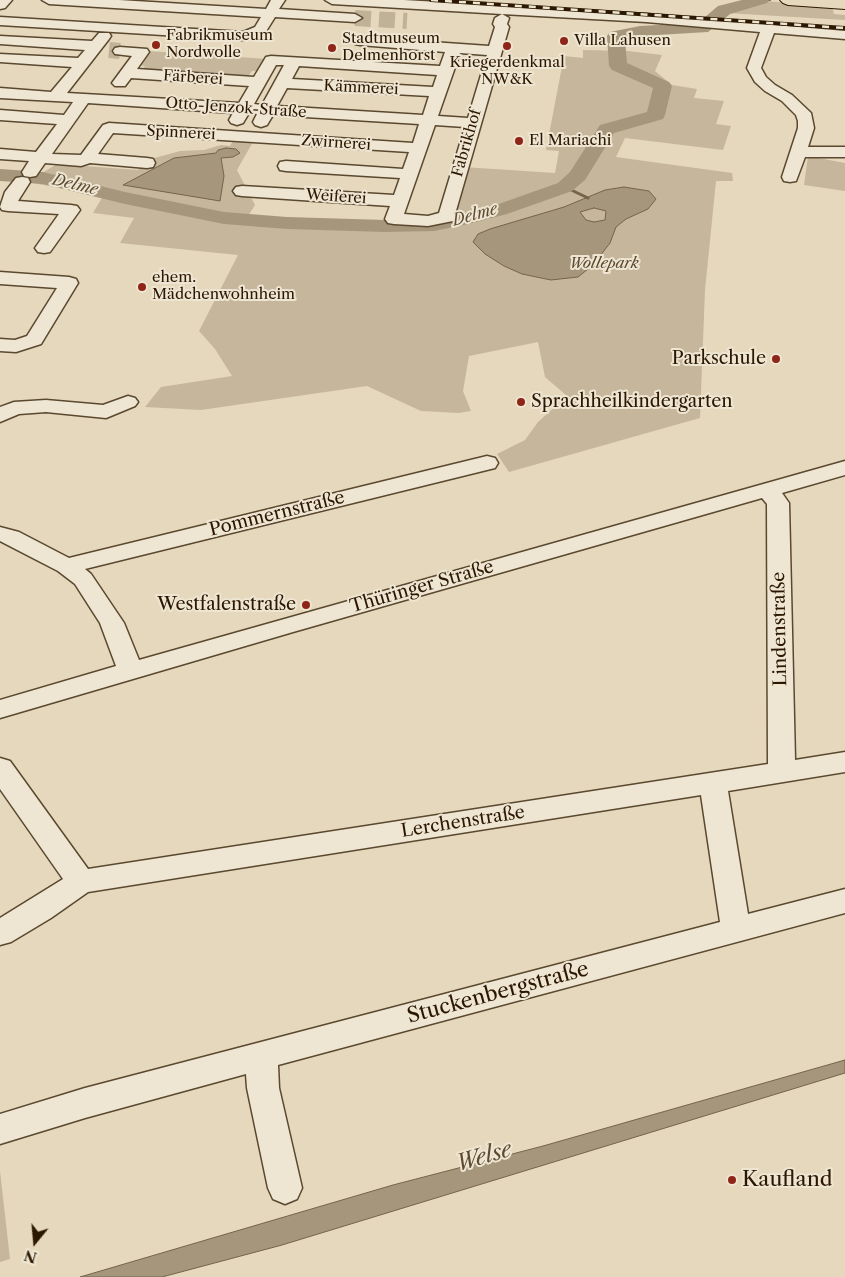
<!DOCTYPE html>
<meta charset="utf-8">
<style>
body{margin:0}
#map{position:relative;width:845px;height:1277px;overflow:hidden;background:#e5d8bc;font-family:"Libre Caslon Text",serif}
canvas{display:block}
.north{position:absolute;left:10px;top:1217px;width:50px;height:50px;-webkit-text-stroke:4px #eee6d3;paint-order:stroke;rotate:197deg;font-size:14px;font-weight:700;line-height:20px;text-align:center;color:#2c1800}
.north::after{content:'';display:block;margin:auto;width:18px;height:22px;background:#2c1800;clip-path:polygon(50% 0,100% 100%,50% 72%,0 100%)}
</style>
<div id="map">
<canvas width="845" height="1277"></canvas>
<div class="north">N</div>
</div>
<script>
const context = document.querySelector('canvas').getContext('2d');
context.lineJoin = 'round';
function paint(path, color) {
  context.fillStyle = color;
  context.fill(path, 'evenodd');
}
function toPath(rows) {
  const path = new Path2D();
  for (const r of rows) {
    path.moveTo(r[0], r[1]);
    for (let i = 2; i < r.length; i += 2) path.lineTo(r[i], r[i + 1]);
  }
  return path;
}
function trace(path, color, width, dash) {
  context.strokeStyle = color;
  context.lineWidth = width;
  context.lineCap = dash ? 'butt' : 'round';
  context.setLineDash(dash || []);
  context.stroke(path);
}
function drawText(font, color, halo, rows, align = 'center') {
  context.font = font + ' "Libre Caslon Text",serif';
  context.lineWidth = 4;
  context.setLineDash([]);
  context.textBaseline = 'middle';
  context.strokeStyle = halo;
  context.fillStyle = color;
  for (const [text, x, y, turn = 0] of rows) {
    context.save();
    context.translate(x, y);
    context.rotate((+turn || 0) * Math.PI / 180);
    context.textAlign = isNaN(turn) ? turn : align;
    if (halo) context.strokeText(text, 0, 0);
    context.fillText(text, 0, 0);
    context.restore();
  }
}
const green = toPath([
 [766,1,832,7,834,14,845,15,845,20,726,13,735,8],
 [583,50,628,51,662,55,655,71,672,85,697,89,694,98,724,101,716,124,731,126,723,150,625,138,616,157,732,173,733,181,716,181,705,290,700,418,509,472,497,454,525,440,538,422,567,396,545,377,538,342,469,356,463,391,471,411,459,413,421,411,367,386,201,410,145,407,161,387,232,376,215,349,199,331,238,255,120,243,134,218,93,213,103,196,27,182,57,164,138,170,151,159,180,151,204,150,221,145,230,146,234,139,254,140,237,170,255,205,248,216,387,223,428,223,448,218,463,167,555,173,559,151,546,150,564,56,583,58],
 [148,51,268,59,261,71,252,71,247,78,141,71,145,66,137,65],
 [808,156,845,163,845,191,804,185],
 [0,1171,10,1259,0,1262]
]);
const water = toPath([
 [754,0,771,0,728,10,710,27,704,29,674,30,674,28,701,27,720,10,754,0],
 [226,148,236,149,240,153,233,157,221,158,224,176,220,201,123,185,174,158,216,153,218,150,226,148],
 [624,187,649,191,656,199,648,209,626,219,616,227,610,243,593,265,578,277,551,280,522,274,504,266,485,254,473,242,478,234,490,229,564,207,605,190,624,187],
 [594,208,606,211,605,220,594,222,586,220,580,212,594,208],
 [845,1060,845,1073,282,1245,162,1277,80,1277,393,1185,543,1146,845,1060]
]);
const stream = toPath([
 [565,187,588,198]
]);
const river = toPath([
 [742,0,769,0,767,3,730,14,708,32,640,36,625,39,627,63,669,82,672,86,665,115,663,119,614,133,585,180,572,191,507,214,468,224,434,231,385,232,287,229,224,224,125,204,43,184,0,181,0,169,43,172,125,192,224,212,287,217,385,220,434,219,468,212,493,206,558,183,570,172,600,125,647,112,653,88,612,70,609,66,607,36,610,32,640,26,698,23,718,6,742,0]
]);
const minorTunnel = toPath([
 [355,18,407,21],
 [109,50,120,51]
]);
const minor = toPath([
 [0,0,12,0,5,8,0,9,0,0],
 [42,0,119,0,266,9,271,0,285,0,279,9,355,14,362,18,355,22,275,17,265,33,244,40,0,25,0,17,243,32,255,27,261,17,49,4,42,0],
 [325,0,404,0,646,14,845,31,845,39,774,33,761,68,766,77,775,85,792,95,811,113,814,128,808,147,845,147,845,157,805,157,796,181,790,182,784,181,782,177,798,128,798,121,796,115,782,101,765,91,755,82,747,68,760,32,646,22,502,14,509,18,507,24,509,27,453,221,428,226,394,224,388,223,385,219,390,206,242,196,236,195,233,191,236,187,242,186,394,195,400,178,286,171,280,170,278,166,280,162,286,161,403,169,409,152,113,133,98,154,147,158,153,159,155,163,153,167,147,168,90,163,81,166,45,163,36,176,30,177,24,176,22,172,29,161,0,159,0,149,36,152,57,124,0,120,0,110,64,115,73,102,0,98,0,88,51,92,72,67,0,62,0,54,78,58,85,50,0,44,0,36,92,41,99,33,109,33,111,36,109,39,67,93,239,103,249,86,131,78,125,86,115,86,112,83,132,56,115,54,113,51,115,48,120,47,147,49,149,52,137,69,254,77,266,57,271,56,440,66,445,52,360,45,355,44,353,41,355,38,360,37,489,46,495,27,493,24,495,18,502,14,332,4,325,0],
 [460,53,487,55,468,118,438,116,460,53],
 [276,65,284,65,262,105,254,104,276,65],
 [299,66,437,75,433,87,292,79,299,66],
 [287,88,429,96,423,115,277,106,287,88],
 [88,103,233,113,229,120,231,123,237,125,243,123,249,113,257,114,253,122,255,125,261,127,267,125,273,115,419,124,413,143,109,123,103,125,81,155,52,154,88,103],
 [435,125,465,127,439,213,428,216,404,214,435,125],
 [22,177,28,178,30,182,18,201,71,205,77,206,80,210,50,252,44,253,38,252,35,248,59,214,8,211,2,210,0,207,5,192,16,178,22,177],
 [0,272,69,277,76,279,78,283,41,344,16,352,0,351,0,339,15,340,27,336,57,288,0,284,0,272],
 [128,396,135,398,138,402,135,406,106,418,46,412,19,414,0,422,0,407,14,402,46,400,103,405,128,396],
 [487,456,495,458,498,463,495,468,85,569,91,574,124,623,139,660,845,461,845,475,782,493,789,503,795,760,845,752,845,772,728,791,748,914,845,889,845,913,278,1065,279,1088,302,1188,297,1199,285,1204,273,1199,268,1188,247,1088,246,1074,85,1118,0,1144,0,1114,85,1088,720,922,701,795,88,892,51,918,11,942,0,945,0,918,63,879,0,789,0,758,10,761,88,869,768,764,767,504,762,498,293,632,0,718,0,700,116,666,100,623,75,584,58,571,0,541,0,527,19,532,69,558,487,456]
]);
const major = toPath([
 [780,0,845,0,845,9,788,5,783,3,780,0]
]);
const rail = toPath([
 [431,0,845,28]
]);
const markers = [
 [564,41,5,"#8f2418"],
 [156,45,5,"#8f2418"],
 [507,46,5,"#8f2418"],
 [332,48,5,"#8f2418"],
 [519,141,5,"#8f2418"],
 [142,287,5,"#8f2418"],
 [776,359,5,"#8f2418"],
 [521,402,5,"#8f2418"],
 [306,605,5,"#8f2418"],
 [732,1180,5,"#8f2418"]
];
const farPoinames = [
 ["Fabrikmuseum",166,36],
 ["Nordwolle",166,53],
 ["Stadtmuseum",342,39],
 ["Delmenhorst",342,56],
 ["Villa Lahusen",574,41],
 ["Kriegerdenkmal",507,63,"center"],
 ["NW&K",507,80,"center"],
 ["El Mariachi",529,141],
 ["ehem.",152,278],
 ["Mädchenwohnheim",152,295]
];
const farStreetnames = [
 ["Färberei",193,78,4],
 ["Kämmerei",361,88,3],
 ["Otto-Jenzok-Straße",236,108,4],
 ["Spinnerei",181,133,3],
 ["Zwirnerei",336,143,4],
 ["Fabrikhof",467,143,-74],
 ["Weiferei",336,197,4]
];
const farParknames = [
 ["Wollepark",604,264]
];
const farWaternames = [
 ["Delme",75,185,13],
 ["Delme",475,215,-16]
];
const poiNames = [
 ["Parkschule",766,359],
 ["Sprachheilkindergarten",531,402,"left"],
 ["Westfalenstraße",296,605]
];
const streetNames = [
 ["Pommernstraße",277,514,-14],
 ["Thüringer Straße",422,587,-16],
 ["Lindenstraße",780,629,-91],
 ["Lerchenstraße",463,822,-9]
];
const nearStreetnames = [
 ["Stuckenbergstraße",498,993,-15]
];
const nearPoinames = [
 ["Kaufland",742,1180]
];
const nearWaternames = [
 ["Welse",484,1157,-16]
];
paint(green, '#c6b79c');
paint(water, '#a6977c');
trace(water, '#75644a', 1);
trace(stream, '#75644a', 3);
paint(river, '#a6977c');
trace(minorTunnel, '#c0b296', 16, [16, 8]);
trace(minor, '#5a482f', 3);
trace(major, '#2c1800', 2);
paint(minor, '#eee6d3');
paint(major, '#e5d8bc');
trace(rail, '#2c1800', 4);
trace(rail, '#eee6d3', 2.5, [7]);
for (const [x, y, r, color] of markers) {
  const dot = new Path2D();
  dot.arc(x, y, r, 0, 2 * Math.PI);
  context.fillStyle = color;
  context.fill(dot);
  trace(dot, '#eee6d3', 2);
}
drawText('15px', '#2c1800', '#eee6d3', farPoinames, 'left');
drawText('15px', '#2c1800', '#eee6d3', farStreetnames);
drawText('italic 15px', '#5a482f', '#eee6d3', farParknames);
drawText('italic 16px', '#5d4b32', '#eee6d3', farWaternames);
drawText('18px', '#2c1800', '#eee6d3', poiNames, 'right');
drawText('18px', '#2c1800', '#eee6d3', streetNames);
drawText('21px', '#2c1800', '#eee6d3', nearStreetnames);
drawText('21px', '#2c1800', '#eee6d3', nearPoinames, 'left');
drawText('italic 22px', '#5d4b32', '#eee6d3', nearWaternames);
</script>
